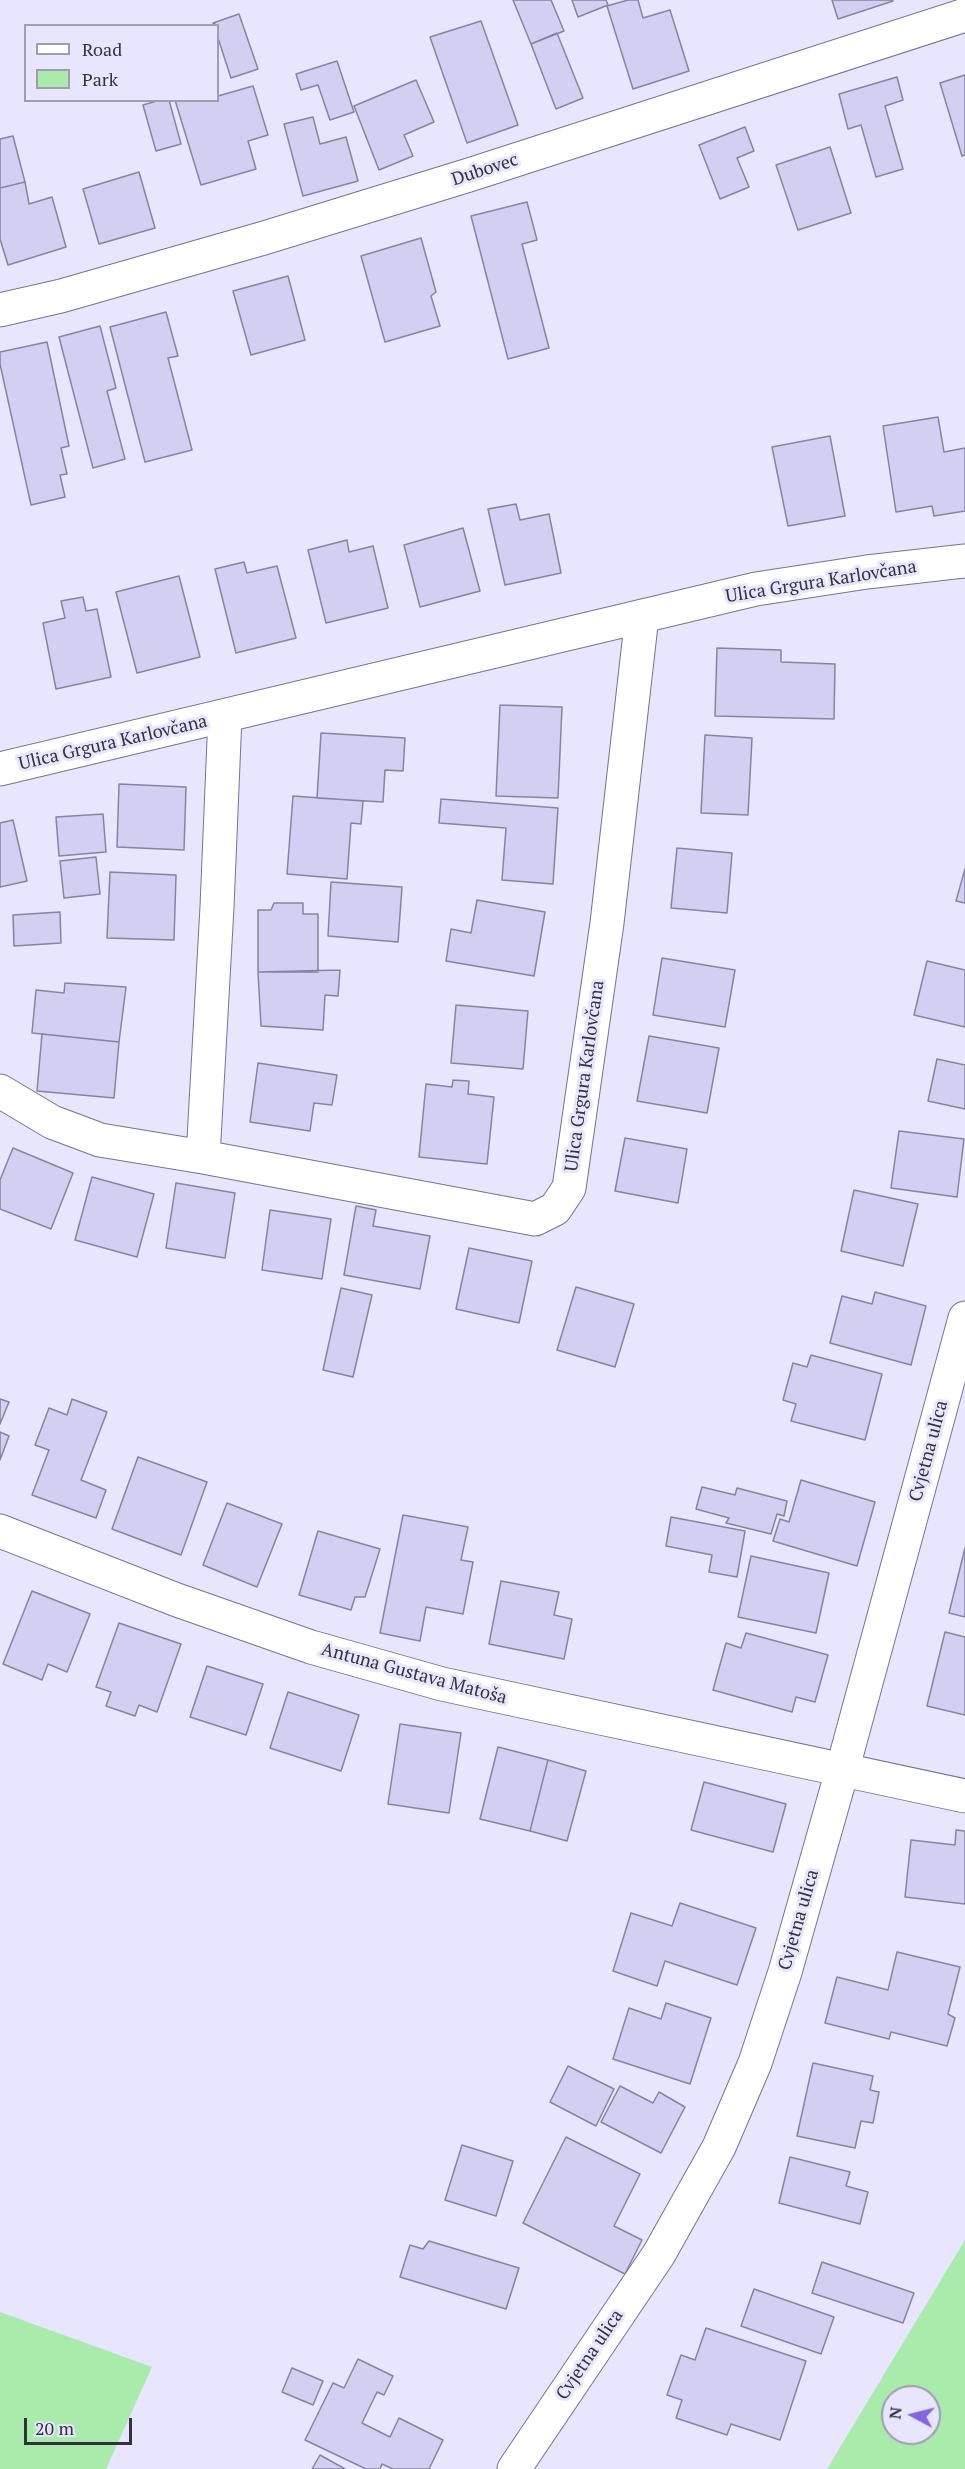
<!DOCTYPE html>
<meta charset="utf-8">
<style>
body{margin:0}
#map{position:relative;width:965px;height:2469px;overflow:hidden;background:#e8e5fe;font-family:"PT Serif",serif}
canvas{display:block}
.legend{position:absolute;left:24px;top:24px;width:195px;height:78px;box-sizing:border-box;background:#e8e5fe;border:2px solid #9f9db1;margin:0;padding:8px 10px;list-style:none;font-size:18px;color:#32313d}
.legend li{display:flex;align-items:center;gap:12px;height:30px}
.legend b{width:30px;border:2px solid #9f9db1}
.north{position:absolute;left:881px;top:2385px;width:60px;height:60px;box-sizing:border-box;background:#e8e5fe;border:2px solid #9f9db1;border-radius:50%;rotate:277deg;font-size:16px;font-weight:700;line-height:24px;text-align:center;color:#32313d}
.north::after{content:'';display:block;margin:auto;width:21px;height:27px;background:#8464df;clip-path:polygon(50% 0,100% 100%,50% 72%,0 100%)}
.scale{position:absolute;left:24px;top:2418px;width:108px;height:27px;box-sizing:border-box;border:3px solid #32313d;border-top:0;padding-left:8px;font-size:18px;line-height:21px;white-space:nowrap;color:#32313d;-webkit-text-stroke:4px #e8e5fe;paint-order:stroke}
</style>
<div id="map">
<canvas width="965" height="2469"></canvas>
<ul class="legend">
<li><b style="height:8px;background:#fff"></b>Road</li>
<li><b style="height:16px;background:#a8ebab"></b>Park</li>
</ul>
<div class="north">N</div>
<div class="scale">20 m</div>
</div>
<script>
const context = document.querySelector('canvas').getContext('2d');
context.lineJoin = 'round';
function paint(path, color) {
  context.fillStyle = color;
  context.fill(path, 'evenodd');
}
function toPath(rows) {
  const path = new Path2D();
  for (const r of rows) {
    path.moveTo(r[0], r[1]);
    for (let i = 2; i < r.length; i += 2) path.lineTo(r[i], r[i + 1]);
  }
  return path;
}
function trace(path, color, width, dash) {
  context.strokeStyle = color;
  context.lineWidth = width;
  context.lineCap = dash ? 'butt' : 'round';
  context.setLineDash(dash || []);
  context.stroke(path);
}
function drawText(font, color, halo, rows, align = 'center') {
  context.font = font + ' "PT Serif",serif';
  context.lineWidth = 6;
  context.setLineDash([]);
  context.textBaseline = 'middle';
  context.strokeStyle = halo;
  context.fillStyle = color;
  for (const [text, x, y, turn = 0] of rows) {
    context.save();
    context.translate(x, y);
    context.rotate((+turn || 0) * Math.PI / 180);
    context.textAlign = isNaN(turn) ? turn : align;
    if (halo) context.strokeText(text, 0, 0);
    context.fillText(text, 0, 0);
    context.restore();
  }
}
const green = toPath([
 [965,2240,965,2469,827,2469],
 [893,2397,929,2397,929,2433,893,2433],
 [0,2312,152,2367,106,2469,0,2469]
]);
const building = toPath([
 [513,0,551,0,564,31,531,44,513,0],
 [572,0,606,0,608,5,578,17,572,0],
 [628,0,638,0,643,18,670,10,689,71,633,89,607,6,628,0],
 [832,0,892,0,893,1,838,19,832,0],
 [239,14,258,69,231,78,218,38,218,26,213,23,239,14],
 [481,21,518,125,467,143,430,37,481,21],
 [557,33,583,98,556,109,531,44,557,33],
 [337,61,354,112,330,120,318,85,301,90,296,74,337,61],
 [965,75,965,155,962,156,940,83,965,75],
 [897,77,903,100,885,106,903,169,876,177,861,125,848,129,839,94,897,77],
 [416,80,434,122,404,135,413,156,379,170,354,106,416,80],
 [253,86,268,135,248,141,256,169,201,185,175,100,218,100,218,96,253,86],
 [160,100,169,100,181,144,156,151,143,105,160,100],
 [313,117,320,144,346,137,358,181,303,196,284,124,313,117],
 [745,127,754,151,737,158,749,187,720,199,699,145,745,127],
 [13,136,25,182,0,188,0,139,13,136],
 [830,147,851,213,798,230,776,165,830,147],
 [139,172,155,228,99,244,83,189,139,172],
 [25,182,29,204,52,197,66,247,8,265,0,239,0,188,25,182],
 [527,202,537,240,522,244,549,348,508,359,471,216,527,202],
 [421,238,436,292,431,296,440,326,385,342,361,256,421,238],
 [288,276,305,340,251,355,233,291,288,276],
 [166,312,178,356,168,358,192,450,145,462,110,327,166,312],
 [100,326,116,388,107,391,125,459,93,468,59,337,100,326],
 [47,342,69,446,61,448,67,474,60,475,65,497,31,505,0,364,0,352,47,342],
 [938,417,944,452,965,448,965,511,934,516,932,506,896,512,883,426,938,417],
 [830,436,845,516,788,526,772,447,830,436],
 [516,504,520,520,549,514,561,573,505,585,488,509,516,504],
 [463,528,480,591,420,607,404,545,463,528],
 [347,540,349,552,373,546,388,608,326,623,308,550,347,540],
 [244,562,247,573,277,566,296,638,236,653,215,569,244,562],
 [179,576,200,657,137,673,116,592,179,576],
 [83,597,86,611,97,609,111,677,56,689,43,623,65,618,61,601,83,597],
 [717,648,781,650,781,662,835,664,834,719,715,716,717,648],
 [500,705,562,707,558,798,496,796,500,705],
 [321,733,405,738,403,771,385,770,383,802,317,798,321,733],
 [705,735,752,738,748,815,701,813,705,735],
 [119,784,186,787,184,850,117,847,119,784],
 [293,796,363,801,361,824,351,823,347,879,287,874,293,796],
 [441,799,558,808,553,884,502,880,506,828,439,823,441,799],
 [103,814,106,852,59,856,56,817,103,814],
 [13,820,27,881,0,887,0,823,13,820],
 [677,848,732,853,727,913,671,908,677,848],
 [96,857,100,894,64,898,60,861,96,857],
 [965,869,965,903,956,901,965,869],
 [110,872,176,875,174,940,107,938,110,872],
 [331,882,402,887,398,942,328,936,331,882],
 [477,900,545,912,534,976,446,961,451,929,471,933,477,900],
 [274,903,303,903,303,914,318,914,318,972,258,972,258,910,271,910,274,903],
 [60,912,61,943,14,946,13,915,60,912],
 [662,958,735,970,725,1027,653,1015,662,958],
 [927,961,965,970,965,1027,914,1015,927,961],
 [340,970,338,996,325,995,323,1030,261,1026,258,972,340,970],
 [65,983,126,987,119,1042,32,1033,36,990,64,993,65,983],
 [456,1005,528,1011,523,1069,451,1063,456,1005],
 [42,1034,119,1042,114,1098,37,1091,42,1034],
 [649,1036,719,1048,707,1113,637,1101,649,1036],
 [937,1059,965,1065,965,1109,928,1101,937,1059],
 [258,1063,337,1075,332,1105,314,1103,310,1131,250,1122,258,1063],
 [453,1080,469,1081,468,1094,494,1097,487,1164,419,1157,426,1084,452,1087,453,1080],
 [899,1131,964,1139,957,1197,891,1188,899,1131],
 [625,1138,687,1149,678,1203,615,1191,625,1138],
 [13,1148,73,1173,51,1229,0,1209,0,1180,13,1148],
 [92,1177,154,1194,137,1257,75,1240,92,1177],
 [176,1183,235,1193,225,1258,166,1248,176,1183],
 [854,1190,918,1204,903,1266,841,1251,854,1190],
 [356,1206,376,1210,373,1226,430,1236,420,1289,344,1275,356,1206],
 [270,1210,331,1219,322,1279,262,1270,270,1210],
 [469,1248,532,1261,519,1323,456,1309,469,1248],
 [576,1287,634,1304,615,1367,557,1350,576,1287],
 [341,1288,372,1295,353,1377,323,1370,341,1288],
 [875,1292,926,1306,911,1365,830,1343,842,1296,872,1304,875,1292],
 [811,1355,882,1374,865,1440,791,1421,796,1404,783,1400,793,1363,807,1367,811,1355],
 [0,1399,9,1402,0,1424,0,1399],
 [72,1399,107,1412,81,1480,106,1490,96,1518,32,1495,49,1450,35,1445,49,1408,67,1415,72,1399],
 [0,1432,9,1436,0,1460,0,1432],
 [138,1457,207,1482,181,1555,112,1529,138,1457],
 [801,1480,875,1502,857,1566,773,1541,780,1519,789,1522,801,1480],
 [702,1487,735,1495,737,1488,787,1501,784,1516,777,1514,771,1534,726,1523,729,1518,696,1509,702,1487],
 [227,1503,282,1524,257,1587,203,1565,227,1503],
 [403,1515,468,1527,461,1560,473,1562,463,1614,426,1607,420,1641,380,1633,403,1515],
 [671,1517,745,1531,737,1577,709,1572,712,1555,666,1546,671,1517],
 [318,1531,380,1549,365,1597,355,1597,351,1610,299,1595,318,1531],
 [965,1548,965,1617,949,1613,965,1548],
 [751,1556,829,1573,816,1633,738,1617,751,1556],
 [501,1581,559,1592,554,1615,572,1619,564,1659,489,1644,501,1581],
 [32,1591,90,1614,67,1672,48,1664,42,1680,3,1664,32,1591],
 [119,1623,181,1644,157,1712,139,1705,135,1716,106,1706,111,1692,96,1687,119,1623],
 [945,1632,965,1637,965,1715,927,1706,945,1632],
 [746,1633,828,1655,815,1702,796,1697,792,1712,713,1690,726,1643,741,1648,746,1633],
 [207,1666,263,1684,246,1735,190,1717,207,1666],
 [288,1692,359,1715,341,1771,270,1748,288,1692],
 [400,1724,461,1733,449,1813,388,1804,400,1724],
 [498,1747,548,1760,530,1831,480,1819,498,1747],
 [548,1760,586,1771,567,1841,530,1831,548,1760],
 [704,1782,786,1804,773,1852,691,1830,704,1782],
 [956,1830,965,1831,965,1904,905,1897,911,1840,955,1845,956,1830],
 [680,1903,756,1928,737,1985,665,1961,657,1986,613,1971,631,1913,672,1926,680,1903],
 [897,1952,960,1967,948,2014,955,2018,947,2046,891,2032,889,2039,825,2023,837,1977,888,1990,897,1952],
 [666,2003,711,2018,690,2084,613,2059,629,2008,661,2019,666,2003],
 [813,2063,873,2076,870,2090,879,2092,873,2123,861,2121,855,2148,797,2136,813,2063],
 [568,2066,614,2089,596,2126,550,2102,568,2066],
 [620,2086,653,2103,659,2092,685,2107,661,2153,601,2122,620,2086],
 [566,2137,640,2174,614,2226,642,2240,625,2274,523,2223,566,2137],
 [462,2145,513,2161,496,2216,445,2200,462,2145],
 [790,2157,850,2172,846,2186,868,2192,860,2224,779,2203,790,2157],
 [429,2241,519,2268,506,2309,400,2277,410,2245,423,2249,429,2241],
 [822,2262,914,2293,903,2323,812,2293,822,2262],
 [754,2289,834,2317,821,2354,741,2326,754,2289],
 [706,2328,806,2361,780,2440,731,2424,727,2435,676,2418,682,2400,667,2395,681,2355,695,2360,706,2328],
 [358,2359,393,2376,384,2395,377,2392,362,2423,390,2437,399,2418,443,2440,429,2469,393,2469,382,2464,380,2469,366,2469,305,2440,333,2383,344,2388,358,2359],
 [292,2368,323,2381,313,2405,282,2392,292,2368],
 [320,2455,345,2469,312,2469,320,2455]
]);
const street = toPath([
 [0,769,756,589,867,572,965,561],
 [0,1091,52,1122,100,1140,203,1157,535,1219,555,1209,569,1188,607,923,642,616],
 [203,1157,217,907,225,716],
 [0,1531,177,1600,311,1647,442,1684,965,1796],
 [514,2469,659,2254,719,2147,755,2063,785,1972,842,1771,965,1318]
]);
const secondary = toPath([
 [0,310,61,296,264,238,469,175,965,15]
]);
const streetNames = [
 ["Dubovec",485,170,-18],
 ["Ulica Grgura Karlovčana",821,582,-9],
 ["Ulica Grgura Karlovčana",113,743,-13],
 ["Ulica Grgura Karlovčana",585,1076,-82],
 ["Cvjetna ulica",929,1451,-75],
 ["Antuna Gustava Matoša",414,1674,15],
 ["Cvjetna ulica",799,1920,-74],
 ["Cvjetna ulica",590,2355,-56]
];
paint(green, '#a8ebab');
paint(building, '#d3cff2');
trace(building, '#8784a0', 1.5);
trace(street, '#77748f', 35);
trace(secondary, '#77748f', 35);
trace(street, '#fff', 33);
trace(secondary, '#fff', 33);
drawText('18px', '#32313d', '#e8e5fe', streetNames);
</script>
